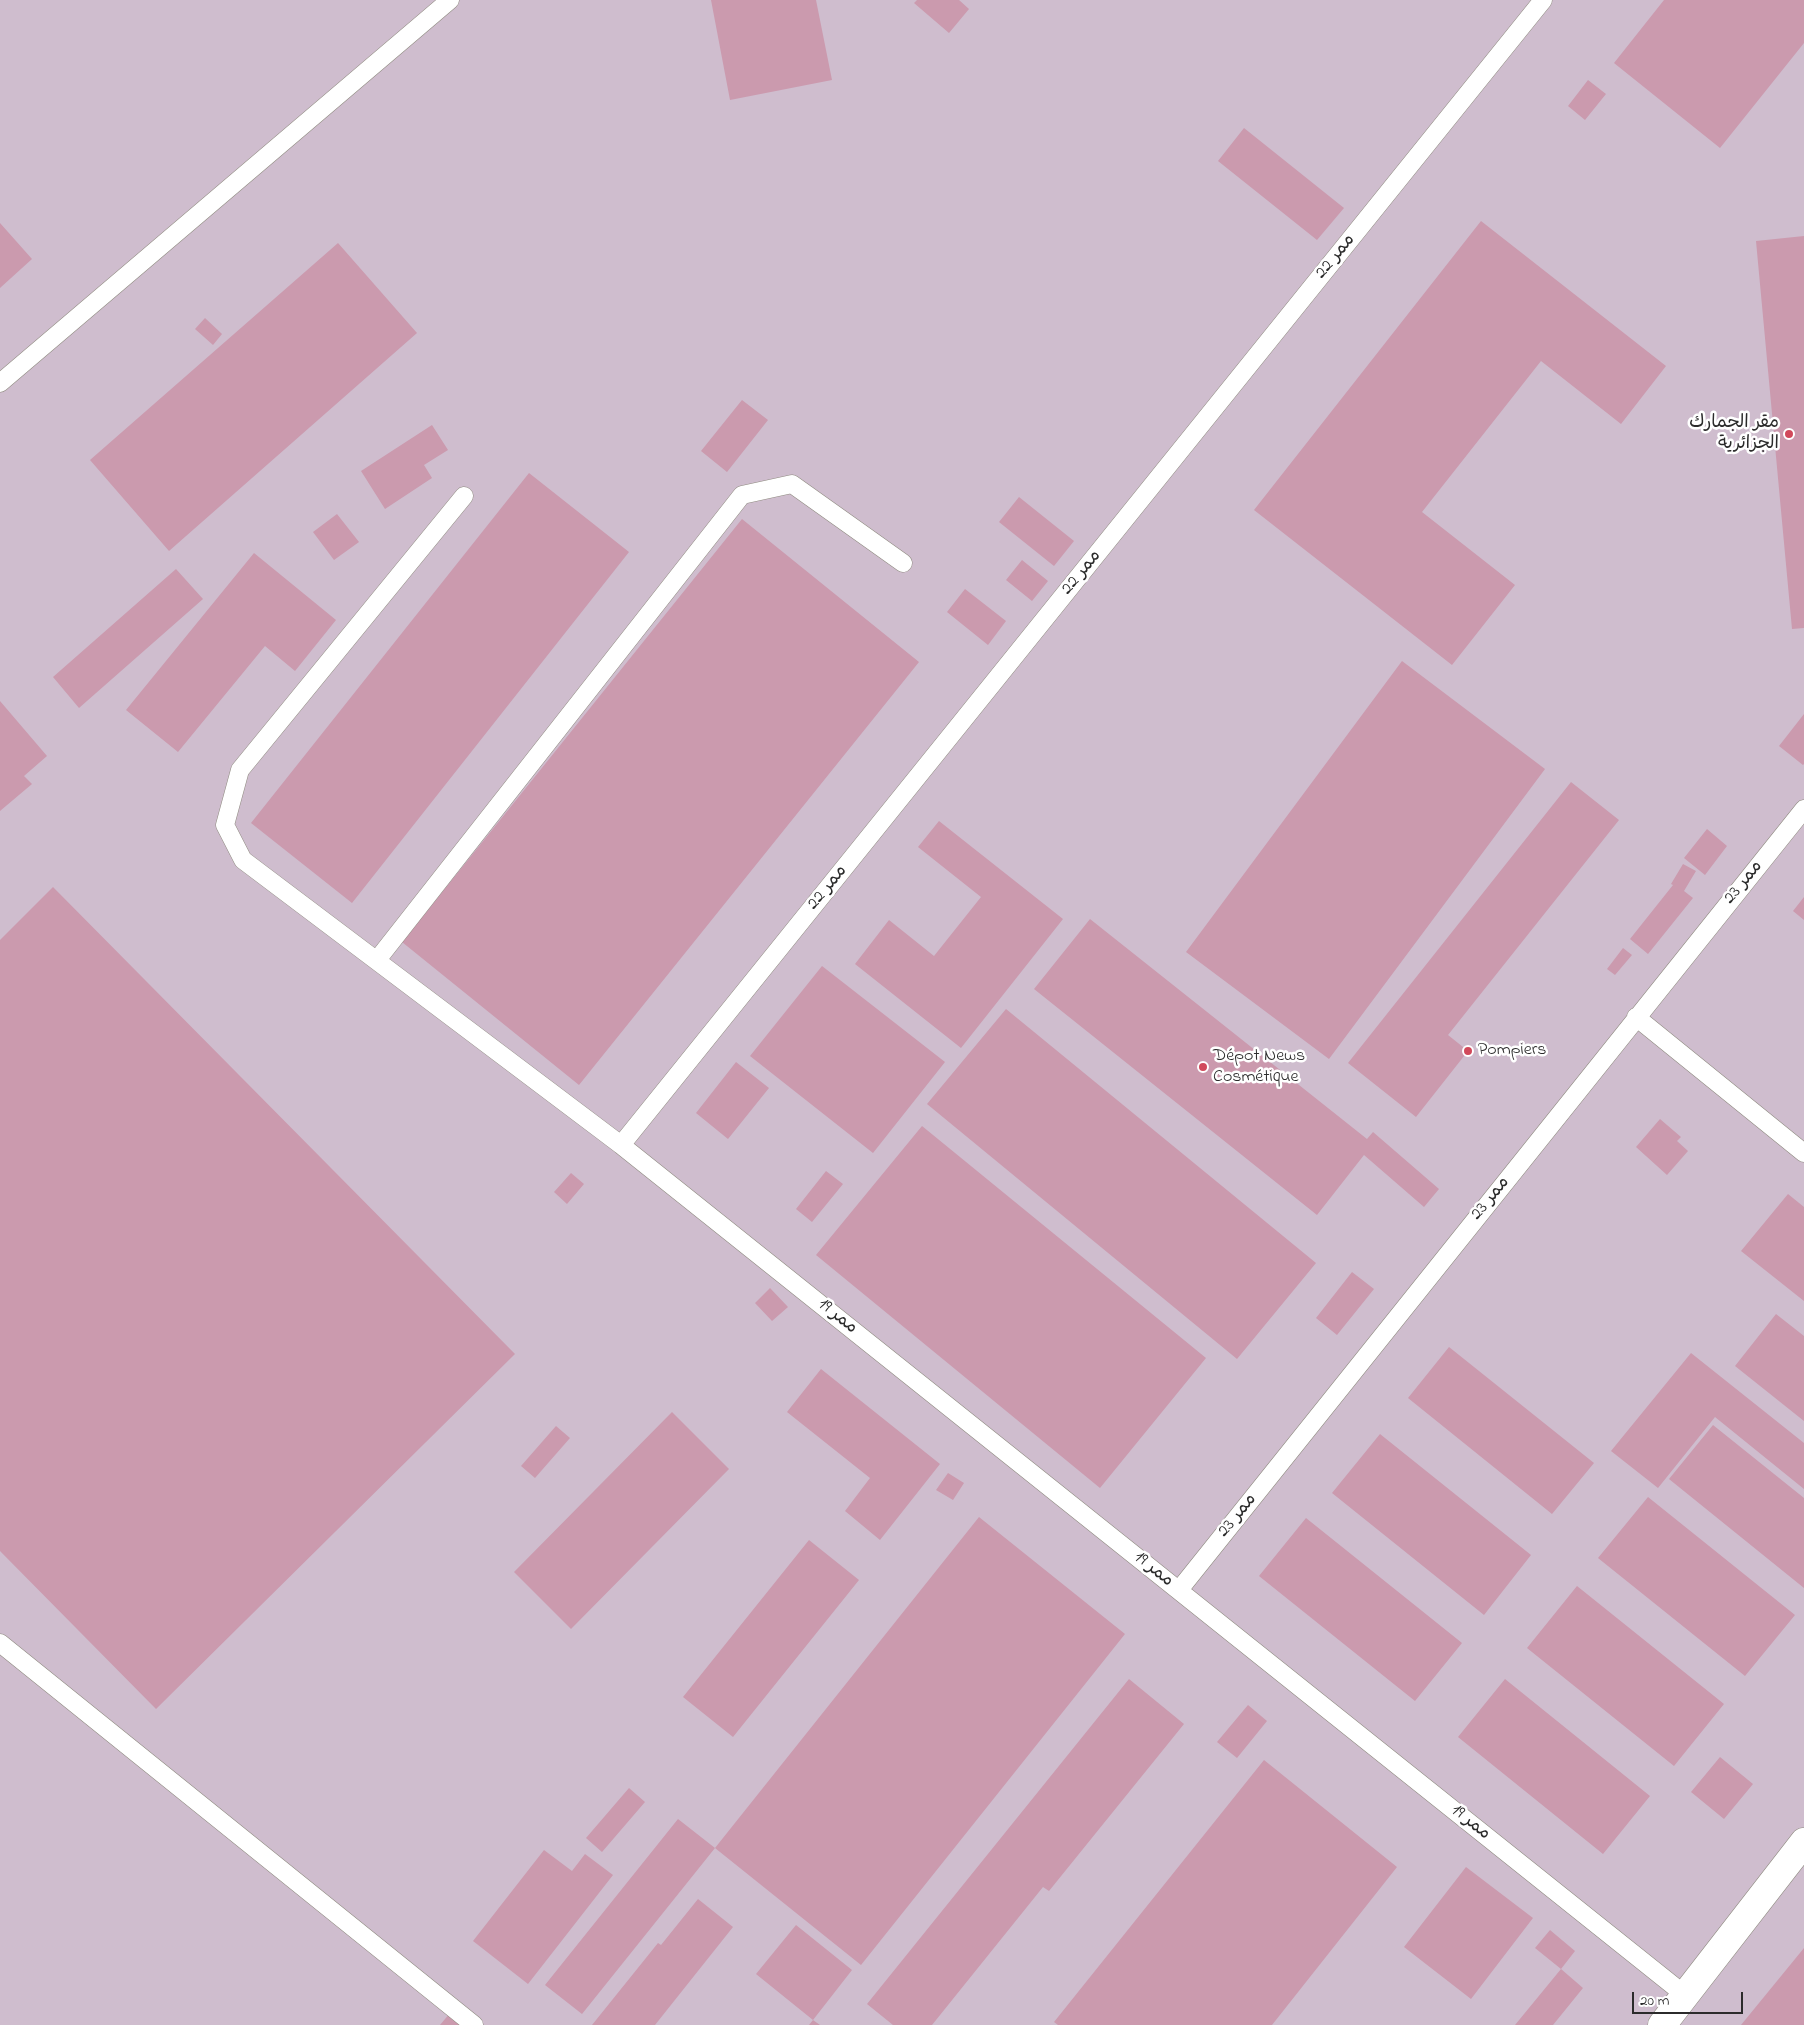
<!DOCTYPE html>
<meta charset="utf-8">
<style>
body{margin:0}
#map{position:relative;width:1804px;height:2025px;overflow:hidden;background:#f6ecda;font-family:"Indie Flower",sans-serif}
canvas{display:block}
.scale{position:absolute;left:1632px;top:1992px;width:111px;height:22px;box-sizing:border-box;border:2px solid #2b2b2b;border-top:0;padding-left:6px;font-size:15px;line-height:18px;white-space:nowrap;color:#2b2b2b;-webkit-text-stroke:4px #fff;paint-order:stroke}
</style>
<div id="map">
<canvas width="1804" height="2025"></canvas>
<div class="scale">20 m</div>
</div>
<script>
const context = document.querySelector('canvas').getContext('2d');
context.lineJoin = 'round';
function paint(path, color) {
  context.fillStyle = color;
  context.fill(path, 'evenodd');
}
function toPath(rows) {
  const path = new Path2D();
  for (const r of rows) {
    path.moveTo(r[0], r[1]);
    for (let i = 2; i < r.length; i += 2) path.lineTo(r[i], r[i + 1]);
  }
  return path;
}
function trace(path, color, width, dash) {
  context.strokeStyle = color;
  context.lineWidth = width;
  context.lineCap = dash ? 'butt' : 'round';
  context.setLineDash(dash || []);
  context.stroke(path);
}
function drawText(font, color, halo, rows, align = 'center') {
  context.font = font + ' "Indie Flower","Playpen Sans Arabic",sans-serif';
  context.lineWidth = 5;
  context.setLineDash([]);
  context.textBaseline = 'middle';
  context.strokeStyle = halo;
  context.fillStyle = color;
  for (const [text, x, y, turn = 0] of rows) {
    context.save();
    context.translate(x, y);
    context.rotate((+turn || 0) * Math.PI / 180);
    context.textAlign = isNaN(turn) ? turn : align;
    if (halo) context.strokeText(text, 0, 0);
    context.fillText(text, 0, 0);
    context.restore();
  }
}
const industrial = toPath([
 [0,0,1804,0,1804,2025,0,2025]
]);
const building = toPath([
 [711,0,816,0,832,80,730,100],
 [917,0,959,0,969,9,949,33,914,3],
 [1664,0,1804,0,1804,43,1720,148,1614,63],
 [1588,80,1606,94,1585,120,1568,106],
 [1244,128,1344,208,1317,240,1218,161],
 [1481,221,1666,366,1621,424,1541,361,1422,512,1515,585,1452,665,1254,510],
 [0,223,32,259,0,288],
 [1804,236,1804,628,1792,629,1756,241],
 [338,243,417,333,169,551,90,460],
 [205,318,222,334,213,345,195,329],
 [742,400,768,420,727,472,701,451],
 [432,425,448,450,424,465,432,478,385,509,361,471],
 [529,473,629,552,352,903,251,823],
 [1019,497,1074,541,1054,566,999,522],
 [337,514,359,542,334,560,313,532],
 [742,519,919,662,579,1085,402,942],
 [254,553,336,620,295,671,265,646,178,752,126,710],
 [1022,560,1048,581,1032,601,1006,580],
 [176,569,203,599,79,708,53,677],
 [965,589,1006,621,988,645,947,612],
 [1402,661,1545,769,1329,1059,1186,952],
 [0,701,47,756,24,776,32,784,0,811],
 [1804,714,1804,764,1803,765,1779,746],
 [1571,782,1619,820,1448,1035,1468,1051,1416,1117,1348,1063],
 [939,821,1063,919,961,1048,855,964,889,920,934,956,981,897,918,847],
 [1707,829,1727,846,1705,875,1684,858],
 [1683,864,1696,871,1684,891,1693,898,1648,954,1630,939,1673,885,1671,884],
 [53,887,515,1354,156,1709,0,1551,0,940],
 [1804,897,1804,920,1793,911],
 [1090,919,1367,1139,1373,1132,1439,1189,1424,1207,1364,1155,1317,1215,1034,989],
 [1623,948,1632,955,1615,975,1607,969],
 [822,966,945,1062,873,1153,750,1056],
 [1006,1009,1316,1263,1237,1359,927,1104],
 [736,1062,769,1088,728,1139,696,1113],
 [1660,1119,1681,1137,1677,1141,1688,1151,1667,1175,1636,1147],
 [922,1126,1206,1358,1100,1488,816,1255],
 [826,1171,843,1184,812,1222,796,1209],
 [571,1173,584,1184,567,1204,554,1192],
 [1788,1194,1804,1207,1804,1301,1741,1251],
 [1352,1272,1374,1289,1337,1335,1316,1318],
 [770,1288,788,1307,772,1321,755,1303],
 [1776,1314,1804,1336,1804,1421,1735,1366],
 [1449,1347,1594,1463,1552,1514,1408,1398],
 [1691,1353,1804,1443,1804,1489,1715,1417,1658,1488,1611,1451],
 [821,1369,940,1464,880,1540,845,1511,870,1478,787,1412],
 [672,1412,729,1469,571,1629,514,1572],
 [1713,1425,1804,1498,1804,1588,1669,1479],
 [556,1426,570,1438,535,1478,521,1466],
 [1380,1434,1531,1555,1484,1615,1332,1493],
 [948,1473,964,1483,953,1500,936,1490],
 [1648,1497,1795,1615,1745,1676,1598,1558],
 [979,1517,1125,1634,861,1965,715,1848],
 [1306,1518,1462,1643,1415,1701,1259,1576],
 [809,1540,859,1580,733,1737,683,1697],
 [1577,1586,1724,1704,1674,1766,1527,1648],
 [1129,1679,1184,1724,1049,1891,1043,1887,932,2025,893,2025,867,2004],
 [1505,1679,1650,1796,1603,1854,1458,1737],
 [1248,1705,1267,1721,1237,1758,1217,1742],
 [1720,1757,1753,1784,1724,1819,1691,1792],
 [1264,1760,1397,1867,1272,2025,1058,2025,1054,2022],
 [629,1788,645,1802,602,1852,586,1838],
 [678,1819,715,1848,582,2014,545,1985],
 [544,1850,572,1871,585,1854,613,1875,528,1984,473,1941],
 [1466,1867,1533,1918,1471,1999,1404,1947],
 [698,1899,733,1927,655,2025,592,2025,658,1943,661,1945],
 [796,1925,852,1970,813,2020,756,1974],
 [1550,1930,1575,1951,1561,1969,1535,1948],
 [1804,1948,1804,2025,1741,2025],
 [1561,1969,1583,1988,1553,2025,1515,2025],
 [450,2013,465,2025,440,2025],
 [813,2020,820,2025,809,2025]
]);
const lane = toPath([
 [0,383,450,0],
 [464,496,240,770,225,825,243,860,621,1145,1685,1995],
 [377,960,742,495,792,484,903,563],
 [1636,1017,1804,1153],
 [621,1145,1543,0],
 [1179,1590,1804,809],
 [0,1643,474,2025]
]);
const secondary = toPath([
 [1662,2025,1804,1842]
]);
const markers = [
 [1789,434,5,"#d1495b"],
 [1468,1051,5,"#d1495b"],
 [1203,1067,5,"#d1495b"]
];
const streetNames = [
 ["ممر 22",1336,257,-51],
 ["ممر 22",1082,573,-51],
 ["ممر 23",1744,883,-51],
 ["ممر 22",828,888,-51],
 ["ممر 23",1491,1199,-51],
 ["ممر 19",837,1317,39],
 ["ممر 23",1238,1516,-51],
 ["ممر 19",1153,1570,39],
 ["ممر 19",1470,1823,39]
];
const poiNames = [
 ["مقر الجمارك",1779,424,"right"],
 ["الجزائرية",1779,445,"right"],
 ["Pompiers",1478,1051],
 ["Dépot News",1213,1057],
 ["Cosmétique",1213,1078]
];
paint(industrial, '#cfbdce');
paint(building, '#cb9aae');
trace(lane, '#908c82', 19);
trace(secondary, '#908c82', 29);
trace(lane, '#fff', 18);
trace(secondary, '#fff', 28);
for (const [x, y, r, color] of markers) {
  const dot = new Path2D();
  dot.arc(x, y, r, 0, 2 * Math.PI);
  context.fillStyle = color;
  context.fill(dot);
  trace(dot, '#fff', 2);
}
drawText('18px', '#2b2b2b', '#fff', streetNames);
drawText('18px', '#2b2b2b', '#fff', poiNames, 'left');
</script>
